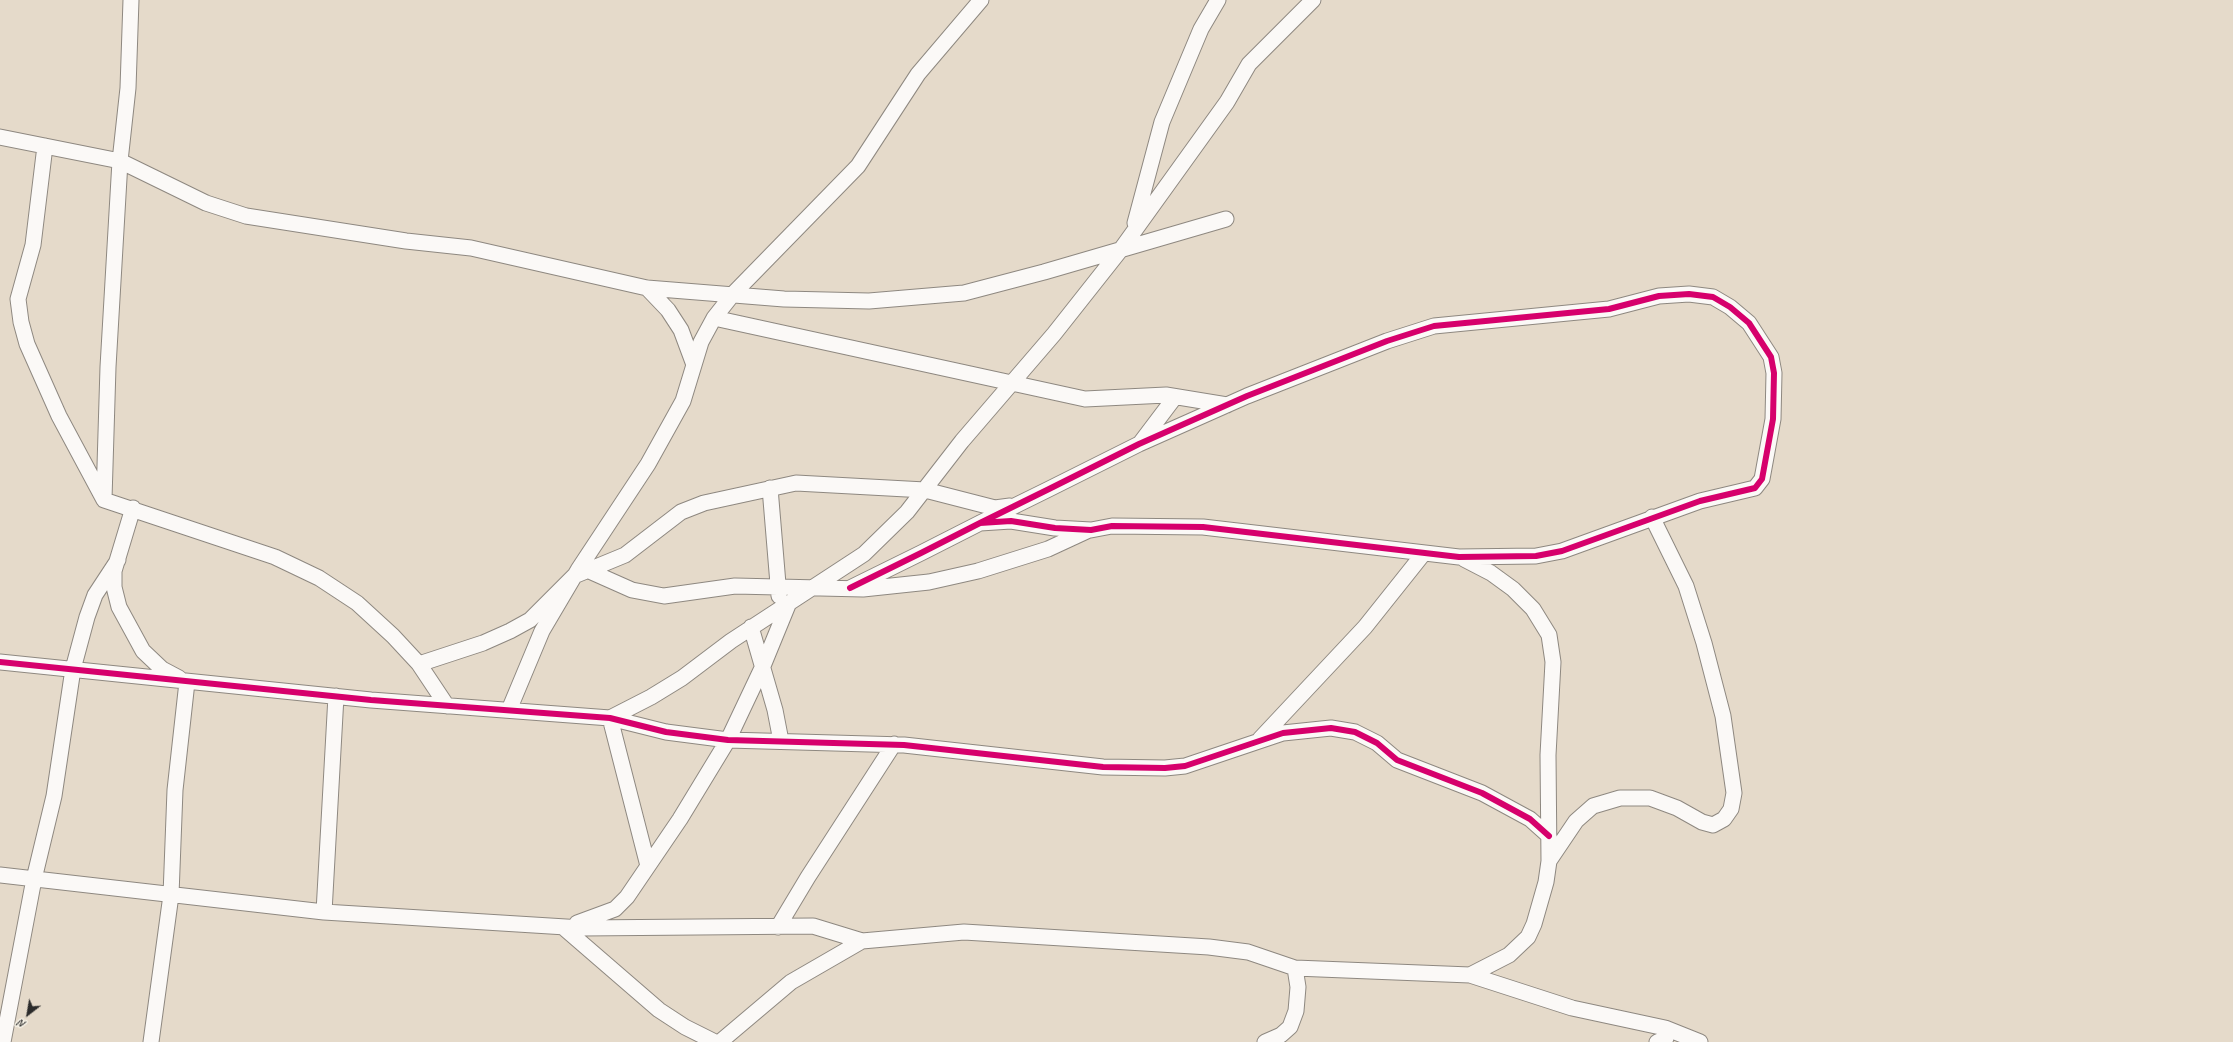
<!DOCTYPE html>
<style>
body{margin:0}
#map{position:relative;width:2233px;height:1042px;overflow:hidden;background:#e5daca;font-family:Caveat,sans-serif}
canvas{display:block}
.north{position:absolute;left:8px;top:994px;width:40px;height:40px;-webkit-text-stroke:3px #f7f3e8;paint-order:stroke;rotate:211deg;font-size:11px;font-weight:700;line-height:16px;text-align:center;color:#2b2b2b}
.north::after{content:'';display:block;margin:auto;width:14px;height:18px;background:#2b2b2b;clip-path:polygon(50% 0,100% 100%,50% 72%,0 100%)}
</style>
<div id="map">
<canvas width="2233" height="1042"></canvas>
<div class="north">N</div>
</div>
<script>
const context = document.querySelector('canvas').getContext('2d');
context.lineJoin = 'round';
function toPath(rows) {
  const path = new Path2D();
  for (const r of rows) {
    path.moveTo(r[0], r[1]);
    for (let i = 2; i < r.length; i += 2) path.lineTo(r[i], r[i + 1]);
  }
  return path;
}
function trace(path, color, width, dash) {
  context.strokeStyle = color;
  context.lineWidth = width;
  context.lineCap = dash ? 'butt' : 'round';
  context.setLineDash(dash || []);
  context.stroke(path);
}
const street = toPath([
 [0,137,120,161,206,203,246,216,406,241,471,248,647,288,784,299,869,301,964,293,1044,272,1226,219],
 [45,146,33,245,18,299,21,322,27,344,59,416,104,500,275,557,319,578,357,603,393,636,419,664,447,706],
 [1135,223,1162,122,1201,29,1218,0],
 [647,288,668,310,681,330,694,365],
 [714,318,1085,399,1166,395,1227,405],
 [1141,442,1175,397],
 [770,488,779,596],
 [104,499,108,367,120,161,128,88,131,0],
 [133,508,114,571,114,587,119,607,143,651,162,669,179,678],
 [1464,559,1491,573,1513,589,1533,609,1549,635,1553,662,1548,755,1549,861,1546,882,1534,924,1528,937,1509,955,1470,975],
 [587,570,632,590,664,596,735,586,863,589,929,582,978,571,1048,549,1089,530],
 [850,588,921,553,980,523,1049,489,1139,444,1247,396,1387,341,1434,326,1609,309,1659,296,1689,294,1713,297,1730,307,1749,323,1771,357,1774,373,1773,419,1762,479,1755,488,1700,501,1562,551,1536,556,1459,557,1203,527,1112,526,1091,530,1055,528,1011,521,980,523],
 [751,627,775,710,781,741],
 [0,662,371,700,610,718,666,732,728,740,904,745,1103,767,1165,768,1185,766,1283,733,1331,728,1355,732,1377,743,1397,760,1482,793,1530,819,1549,836],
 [419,664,483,643,510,631,530,620,574,576,625,555,681,512,704,503,796,483,925,490,995,508,1010,506],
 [509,710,542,631,578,570,648,464,683,401,701,342,714,318,733,294,858,166,918,74,981,0],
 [610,718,651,697,682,678,731,641,864,554,907,512,962,441,1054,334,1122,248,1227,102,1249,64,1313,0],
 [610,718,648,866],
 [1260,739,1365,627,1424,553],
 [1549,861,1576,821,1593,806,1620,798,1650,798,1677,808,1702,822,1713,825,1724,819,1731,809,1734,793,1723,716,1704,643,1686,586,1652,517],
 [0,875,324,912,582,928,813,926,862,941],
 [324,912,336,696],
 [577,923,615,909,627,897,680,819,728,740,763,666,788,605],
 [563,927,659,1010,685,1027,715,1042],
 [778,927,808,877,894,744],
 [3,1042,34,879,54,796,73,669,87,617,95,595,118,560],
 [151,1042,171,895,175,790,187,682],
 [720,1042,791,982,862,941,964,932,1209,947,1248,952,1295,968,1470,975,1572,1008,1665,1028,1700,1042],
 [1265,1042,1281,1035,1290,1027,1296,1011,1298,987,1295,968],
 [1657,1042,1666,1038]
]);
const cycleway = toPath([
 [850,588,921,553,980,523,1049,489,1139,444,1247,396,1387,341,1434,326,1609,309,1659,296,1689,294,1713,297,1730,307,1749,323,1771,357,1774,373,1773,419,1762,479,1755,488,1700,501,1562,551,1536,556,1459,557,1203,527,1112,526,1091,530,1055,528,1011,521,980,523],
 [0,662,371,700,610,718,666,732,728,740,904,745,1103,767,1165,768,1185,766,1283,733,1331,728,1355,732,1377,743,1397,760,1482,793,1530,819,1549,836]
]);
trace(street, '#8e8880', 17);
trace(street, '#fbf9f7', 15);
trace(cycleway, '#d6006c', 6);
</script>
